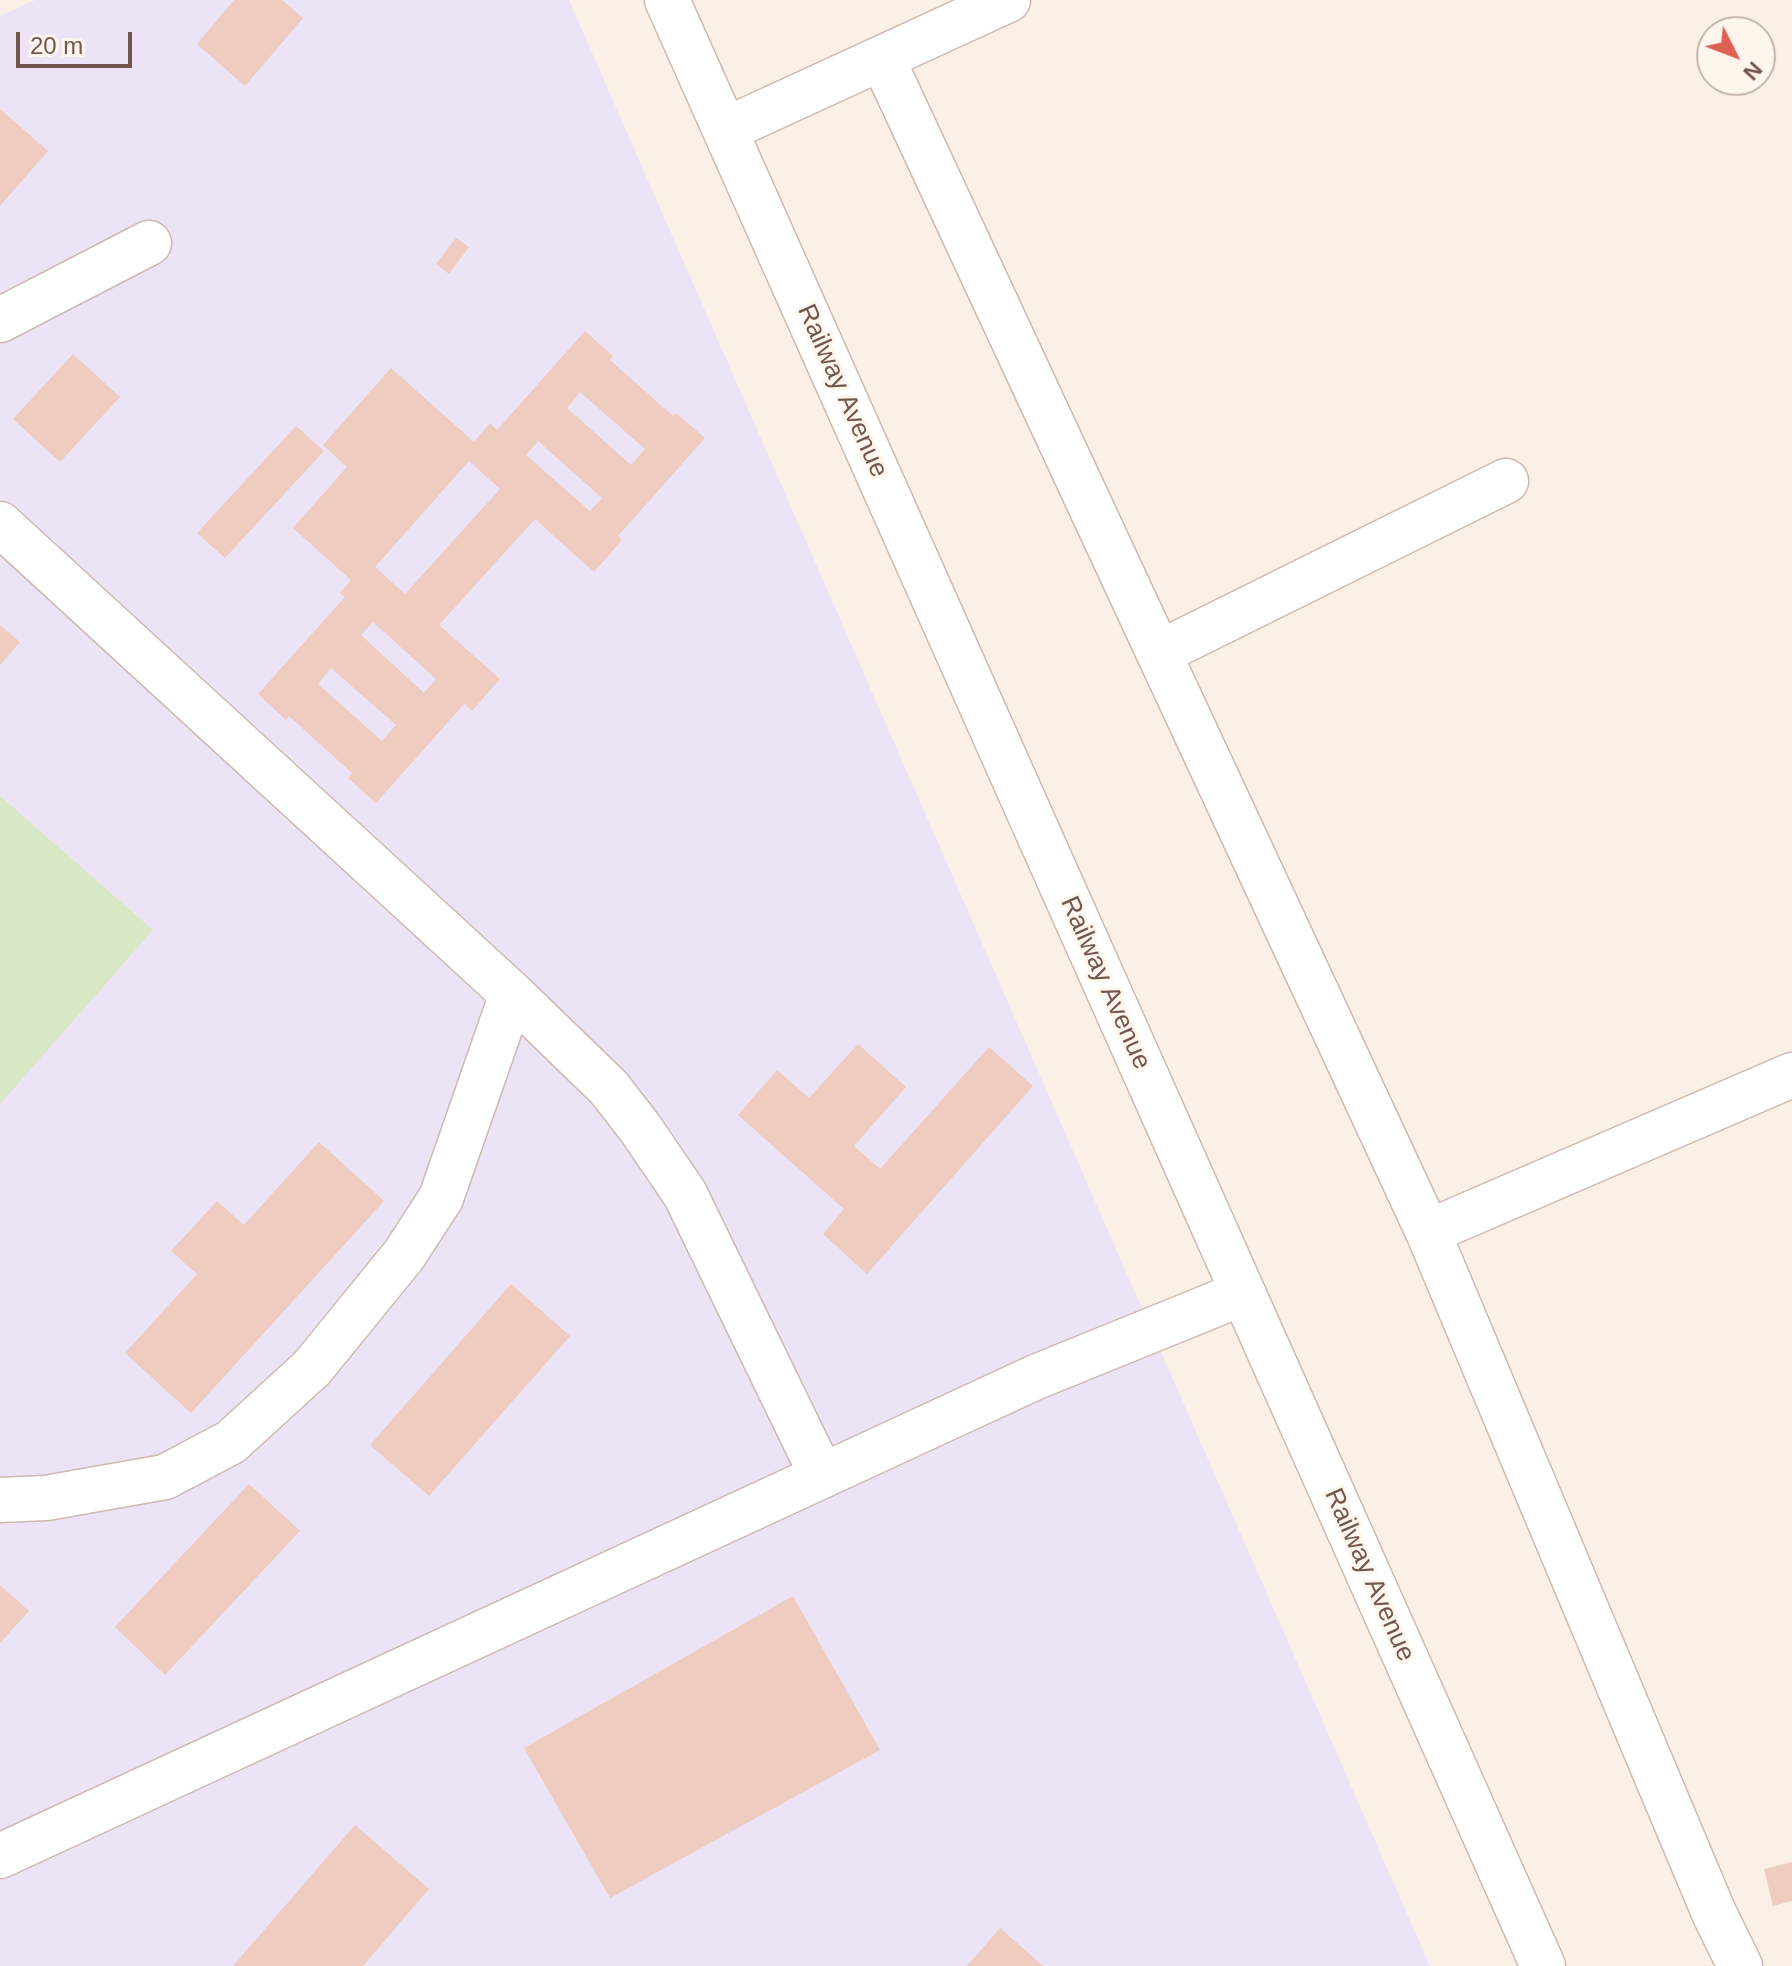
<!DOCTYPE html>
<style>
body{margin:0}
#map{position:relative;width:1792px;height:1966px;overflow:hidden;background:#fbf0e6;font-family:Helvetica,sans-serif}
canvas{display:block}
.north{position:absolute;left:1696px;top:16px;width:80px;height:80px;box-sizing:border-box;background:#fef5ec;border:2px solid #c6b5ac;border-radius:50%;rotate:132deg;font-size:22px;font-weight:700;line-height:32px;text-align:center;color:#72554d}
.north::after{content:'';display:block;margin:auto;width:28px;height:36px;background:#dd6153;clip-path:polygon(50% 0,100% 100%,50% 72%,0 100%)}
.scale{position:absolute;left:16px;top:32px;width:116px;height:36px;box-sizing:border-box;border:4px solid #72554d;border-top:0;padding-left:10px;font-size:24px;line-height:28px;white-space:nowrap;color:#72554d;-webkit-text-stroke:6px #fef5ec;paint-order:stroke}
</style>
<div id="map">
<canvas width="1792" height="1966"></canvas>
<div class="north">N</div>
<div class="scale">20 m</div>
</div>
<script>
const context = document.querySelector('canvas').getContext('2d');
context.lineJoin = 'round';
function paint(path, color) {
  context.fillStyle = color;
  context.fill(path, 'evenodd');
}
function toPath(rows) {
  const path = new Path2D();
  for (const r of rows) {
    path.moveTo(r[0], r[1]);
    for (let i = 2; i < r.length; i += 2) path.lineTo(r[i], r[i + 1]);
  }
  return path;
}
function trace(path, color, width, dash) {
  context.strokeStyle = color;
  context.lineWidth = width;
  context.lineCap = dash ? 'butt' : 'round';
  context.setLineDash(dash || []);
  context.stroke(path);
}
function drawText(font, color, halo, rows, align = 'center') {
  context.font = font + ' Helvetica,sans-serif';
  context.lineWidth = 6;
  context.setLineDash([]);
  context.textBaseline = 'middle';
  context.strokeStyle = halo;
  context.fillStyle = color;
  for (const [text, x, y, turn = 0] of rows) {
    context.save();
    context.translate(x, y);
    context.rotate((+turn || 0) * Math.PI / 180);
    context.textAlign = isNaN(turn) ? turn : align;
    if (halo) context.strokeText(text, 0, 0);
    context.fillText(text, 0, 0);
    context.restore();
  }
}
const education = toPath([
 [35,0,569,0,1430,1966,0,1966,0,16]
]);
const green = toPath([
 [0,796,153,930,0,1104]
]);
const building = toPath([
 [234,0,282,0,303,18,245,86,197,44],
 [0,109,48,151,0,206],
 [456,238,469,247,449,274,436,264],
 [585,331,613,356,610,360,673,416,676,413,705,438,618,536,622,540,594,572,535,519,439,625,500,679,472,711,464,704,376,803,348,778,352,773,289,716,286,720,258,694,345,597,340,593,351,580,293,528,347,467,323,445,391,368,474,442,490,423,497,430],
 [580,392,645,449,631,465,567,408],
 [538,441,602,498,590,511,526,455],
 [469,461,500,489,405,594,375,567],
 [373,622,436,679,424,693,361,635],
 [331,668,396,725,382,741,318,684],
 [73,354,120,397,60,462,13,419],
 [296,426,324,451,225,558,197,533],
 [0,625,20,642,0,665],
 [858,1044,906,1087,854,1146,880,1169,989,1047,1033,1086,867,1274,823,1234,844,1209,738,1115,777,1070,809,1098],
 [319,1142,384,1201,191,1413,125,1353,197,1274,171,1251,217,1201,244,1225],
 [511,1284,570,1336,429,1496,370,1445],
 [249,1484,300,1531,165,1675,115,1627],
 [0,1585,29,1611,0,1643],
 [793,1596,880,1750,610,1898,524,1748],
 [355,1825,429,1889,363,1966,233,1966],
 [1792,1862,1792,1901,1773,1906,1764,1869],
 [1000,1928,1043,1966,967,1966]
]);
const minor = toPath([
 [667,0,1543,1966],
 [882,58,1428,1232,1714,1913,1740,1966],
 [725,130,1008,0],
 [0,320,149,243],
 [0,524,512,994],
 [1159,653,1506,481],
 [1428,1232,1792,1075],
 [0,1500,46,1498,165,1477,231,1442,312,1368,404,1255,441,1198,512,994,609,1088,640,1128,685,1194,822,1476],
 [0,1856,1036,1377,1243,1293]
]);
const streetNames = [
 ["Railway Avenue",842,391,66],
 ["Railway Avenue",1105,983,66],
 ["Railway Avenue",1369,1575,66]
];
paint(education, '#ede3f7');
paint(green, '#d8e8c5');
paint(building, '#eeccc0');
trace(minor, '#ceb9b0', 47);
trace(minor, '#fff', 44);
drawText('26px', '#72554d', '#fef5ec', streetNames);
</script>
